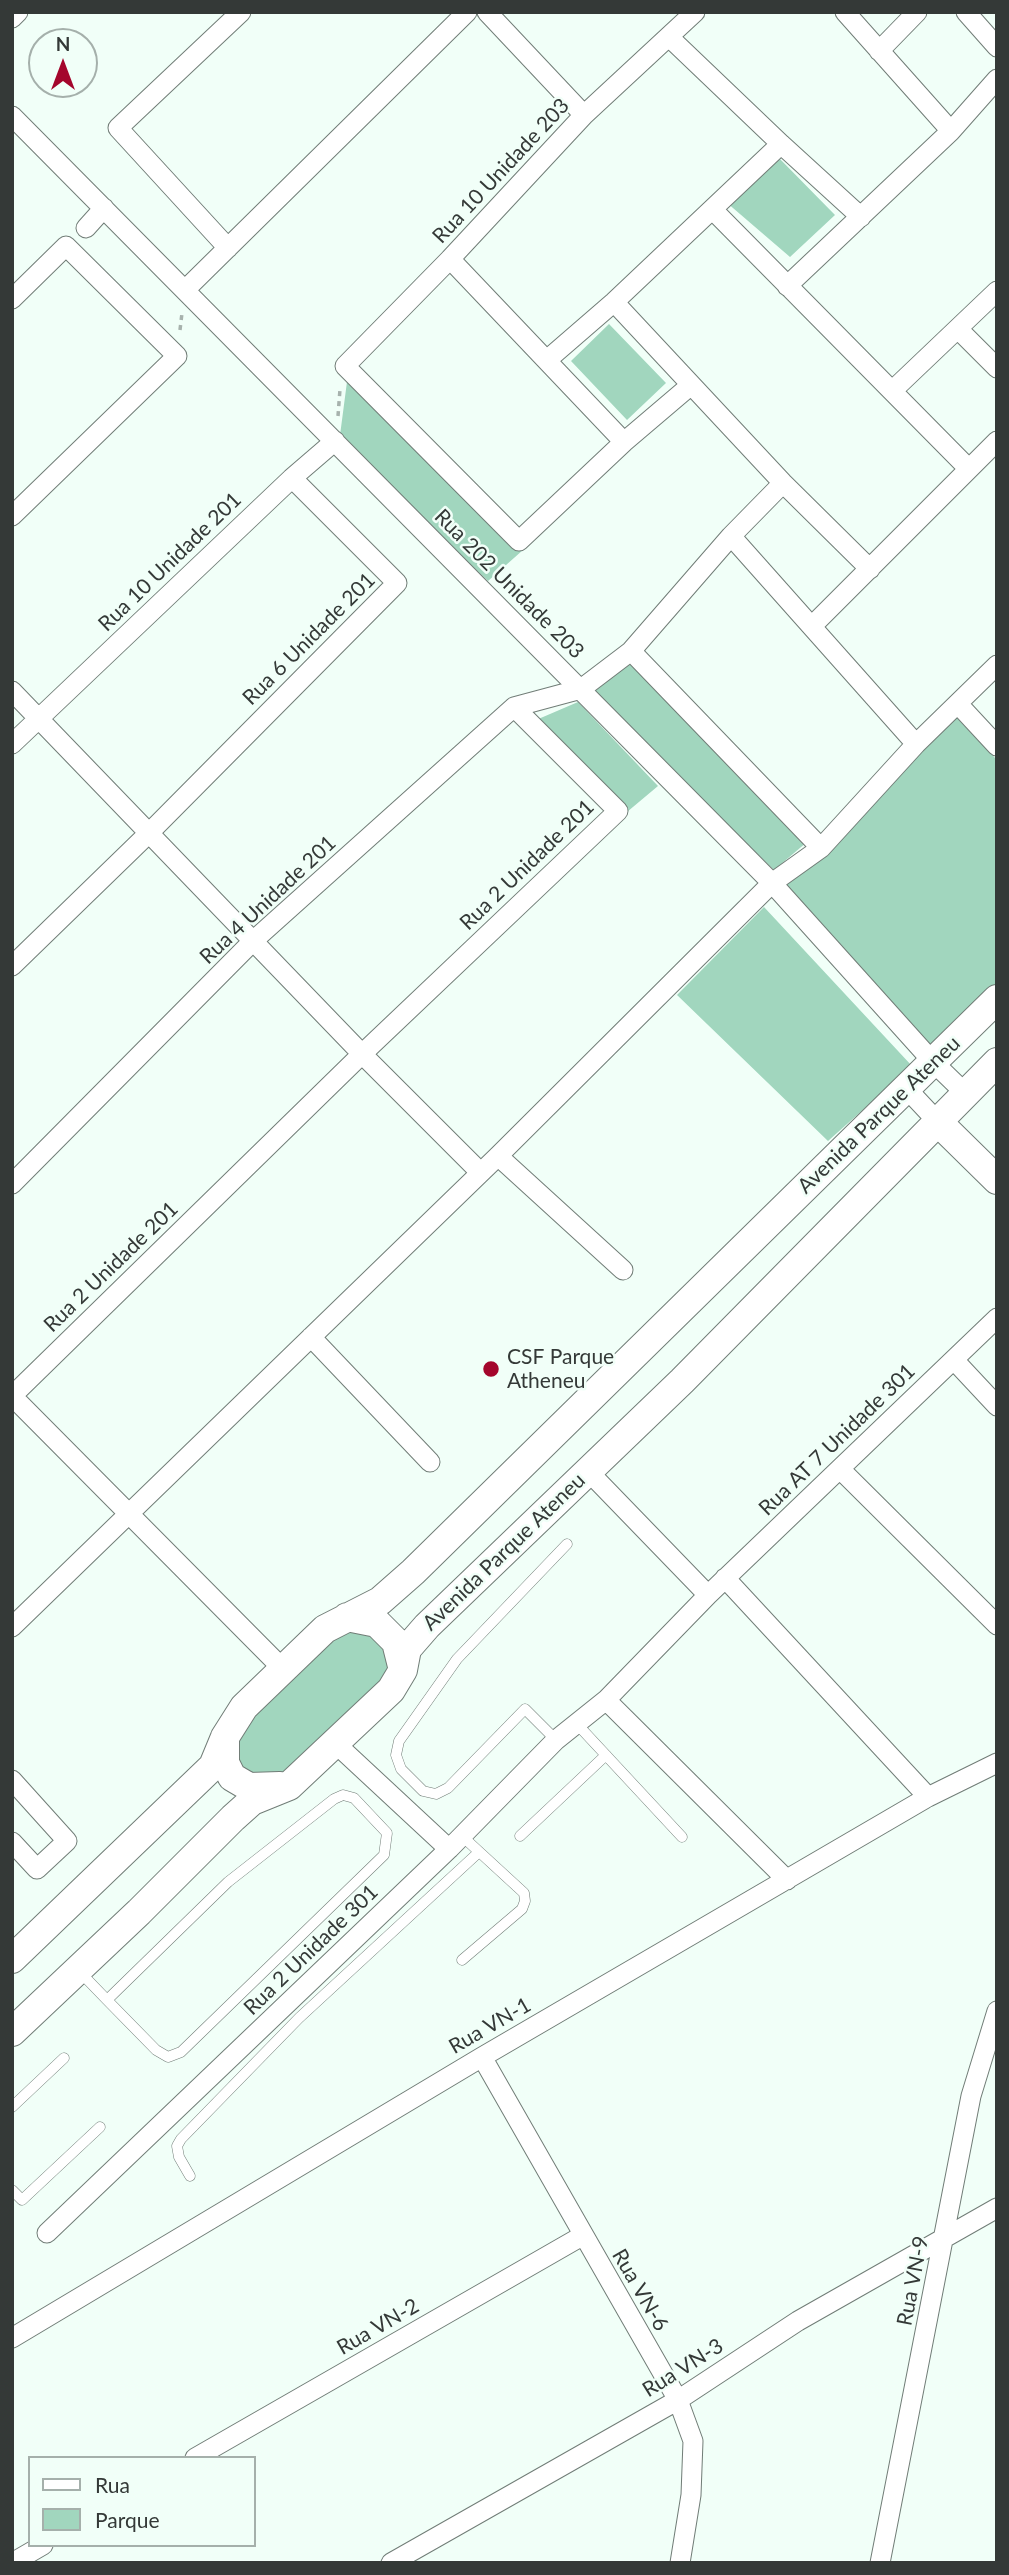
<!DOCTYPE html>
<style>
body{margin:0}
#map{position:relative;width:1009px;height:2575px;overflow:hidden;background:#f1fff8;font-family:Lato,sans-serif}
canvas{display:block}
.frame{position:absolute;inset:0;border:14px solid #343937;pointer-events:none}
.legend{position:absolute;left:28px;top:2456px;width:228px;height:91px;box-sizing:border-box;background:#f1fff8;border:2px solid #a5b0ab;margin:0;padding:9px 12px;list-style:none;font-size:21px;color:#343937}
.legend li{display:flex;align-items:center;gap:14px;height:35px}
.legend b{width:35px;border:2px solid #a5b0ab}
.north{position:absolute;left:28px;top:28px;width:70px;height:70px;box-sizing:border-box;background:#f1fff8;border:2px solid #a5b0ab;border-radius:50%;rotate:0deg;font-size:19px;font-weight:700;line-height:28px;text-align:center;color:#343937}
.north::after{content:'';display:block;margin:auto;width:24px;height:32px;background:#a4062c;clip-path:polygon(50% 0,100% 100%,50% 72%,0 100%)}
</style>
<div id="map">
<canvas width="1009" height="2575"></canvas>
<div class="frame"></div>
<ul class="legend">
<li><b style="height:9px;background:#fff"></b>Rua</li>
<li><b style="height:19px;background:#a1d6be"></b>Parque</li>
</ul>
<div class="north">N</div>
</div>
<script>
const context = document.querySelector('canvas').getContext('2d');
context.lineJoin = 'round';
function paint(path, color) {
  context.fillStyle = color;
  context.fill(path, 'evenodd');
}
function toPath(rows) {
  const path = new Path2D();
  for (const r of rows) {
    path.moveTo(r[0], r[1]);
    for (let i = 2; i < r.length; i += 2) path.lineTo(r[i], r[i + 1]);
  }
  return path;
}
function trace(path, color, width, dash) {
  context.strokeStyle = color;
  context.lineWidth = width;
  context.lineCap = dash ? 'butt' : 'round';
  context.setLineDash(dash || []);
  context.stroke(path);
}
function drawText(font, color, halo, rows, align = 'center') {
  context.font = font + ' Lato,sans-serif';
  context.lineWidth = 5;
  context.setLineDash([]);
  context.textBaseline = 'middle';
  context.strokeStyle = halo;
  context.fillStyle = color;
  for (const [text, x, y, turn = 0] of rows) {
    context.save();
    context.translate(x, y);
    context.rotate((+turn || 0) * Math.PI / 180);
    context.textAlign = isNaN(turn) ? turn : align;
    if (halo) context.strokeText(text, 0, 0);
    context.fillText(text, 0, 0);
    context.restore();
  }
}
const green = toPath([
 [778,157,835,215,790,257,726,202],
 [609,324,666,383,627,420,571,361],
 [348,374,523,550,488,581,339,443],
 [630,664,807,842,774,870,591,693],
 [578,702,658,786,627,812,536,720],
 [956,717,997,760,997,985,932,1047,782,888],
 [764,907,912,1066,828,1141,677,995],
 [362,1630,380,1641,389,1658,388,1677,277,1783,238,1770,232,1737,342,1631]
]);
const path = toPath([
 [180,330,182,313],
 [338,416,340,389]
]);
const lane = toPath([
 [576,1723,682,1837],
 [556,1740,525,1709,448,1788,436,1794,423,1791,401,1769,396,1755,399,1741,457,1659,567,1544],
 [520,1836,606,1755],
 [462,1960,522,1909,525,1901,524,1893,462,1836],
 [80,1972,107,2000,156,2050,168,2057,181,2052,384,1855,387,1833,354,1798,343,1795,334,1799,228,1882,107,2000],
 [12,2107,64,2058],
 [190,2176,179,2157,177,2146,181,2139,299,2018,479,1852],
 [12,2190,22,2200,100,2127]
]);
const street = toPath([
 [487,12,584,115],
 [845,12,951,131],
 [966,12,997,47],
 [12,18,18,12],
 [669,37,781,144,861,217],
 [879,51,917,12],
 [12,116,772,883,933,1062,965,1093],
 [713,210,968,468],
 [86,228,104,208],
 [228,248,118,128,241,12],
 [450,259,624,442],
 [787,286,951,131,997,79],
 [185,290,467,12],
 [12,299,66,246,177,356,12,516],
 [614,302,783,483,870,569],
 [958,329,997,368],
 [547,360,614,302,781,144],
 [691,385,624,442,519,541,345,366,450,259,584,115,695,12],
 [892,391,997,291],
 [731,536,916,744],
 [813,625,997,441],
 [631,651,821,848],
 [12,691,362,1054,480,1172],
 [958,704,997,746],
 [12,744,292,478,335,441],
 [12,966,149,833,397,583,292,478],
 [906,1088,937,1121],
 [498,1156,623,1270],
 [12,1184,253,941,514,707,581,689,631,651,731,536,783,483],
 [311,1337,430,1462],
 [954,1360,997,1406],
 [12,1396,362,1054,618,811,514,707],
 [12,1396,283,1669],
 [840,1469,997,1625],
 [588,1471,708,1595],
 [725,1578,928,1797],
 [12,1627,498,1156,772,883,821,848,916,744,997,665],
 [606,1700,787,1880],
 [335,1743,449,1849],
 [12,1780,67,1841,37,1869,12,1842],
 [482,2057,678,2400,693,2441,691,2495,680,2563],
 [47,2233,449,1849,556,1740,606,1700,708,1595,997,1318],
 [12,2338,482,2057,928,1797,997,1763],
 [195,2458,582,2236],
 [12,2563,43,2545],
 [391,2563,678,2400,798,2321,997,2208],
 [880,2563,971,2096,997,2011]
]);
const secondary = toPath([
 [937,1121,997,1180],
 [347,1617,377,1623,396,1642,403,1670],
 [225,1737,225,1763,232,1777,249,1787,280,1786],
 [12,1959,213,1766,225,1737,244,1707,325,1629,380,1601,413,1572,997,999],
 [12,2032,139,1912,233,1818,252,1801,289,1786,391,1690,403,1670,407,1649,427,1626,682,1381,997,1062]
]);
const markers = [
 [491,1369,9,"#a4062c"]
];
const streetNames = [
 ["Rua 10 Unidade 203",501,171,-47],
 ["Rua 10 Unidade 201",170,562,-44],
 ["Rua 202 Unidade 203",509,584,45],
 ["Rua 6 Unidade 201",309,639,-45],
 ["Rua 2 Unidade 201",527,865,-44],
 ["Rua 4 Unidade 201",268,900,-43],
 ["Avenida Parque Ateneu",879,1115,-44],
 ["Rua 2 Unidade 201",111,1267,-44],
 ["Rua AT 7 Unidade 301",837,1440,-44],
 ["Avenida Parque Ateneu",504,1552,-44],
 ["Rua 2 Unidade 301",311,1950,-44],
 ["Rua VN-1",490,2026,-30],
 ["Rua VN-9",913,2281,-79],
 ["Rua VN-6",640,2290,60],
 ["Rua VN-2",378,2327,-30],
 ["Rua VN-3",683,2368,-32]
];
const poiNames = [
 ["CSF Parque",507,1357],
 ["Atheneu",507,1381]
];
paint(green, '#a1d6be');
trace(lane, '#717d77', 11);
trace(street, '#717d77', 21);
trace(secondary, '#717d77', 30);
trace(path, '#a7b2ad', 3.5, [5, 5]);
trace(lane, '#fff', 10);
trace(street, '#fff', 19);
trace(secondary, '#fff', 28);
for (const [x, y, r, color] of markers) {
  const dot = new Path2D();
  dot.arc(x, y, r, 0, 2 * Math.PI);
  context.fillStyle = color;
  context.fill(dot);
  trace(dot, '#f1fff8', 2.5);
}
drawText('21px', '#343937', '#f1fff8', streetNames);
drawText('21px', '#343937', '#f1fff8', poiNames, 'left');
</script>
